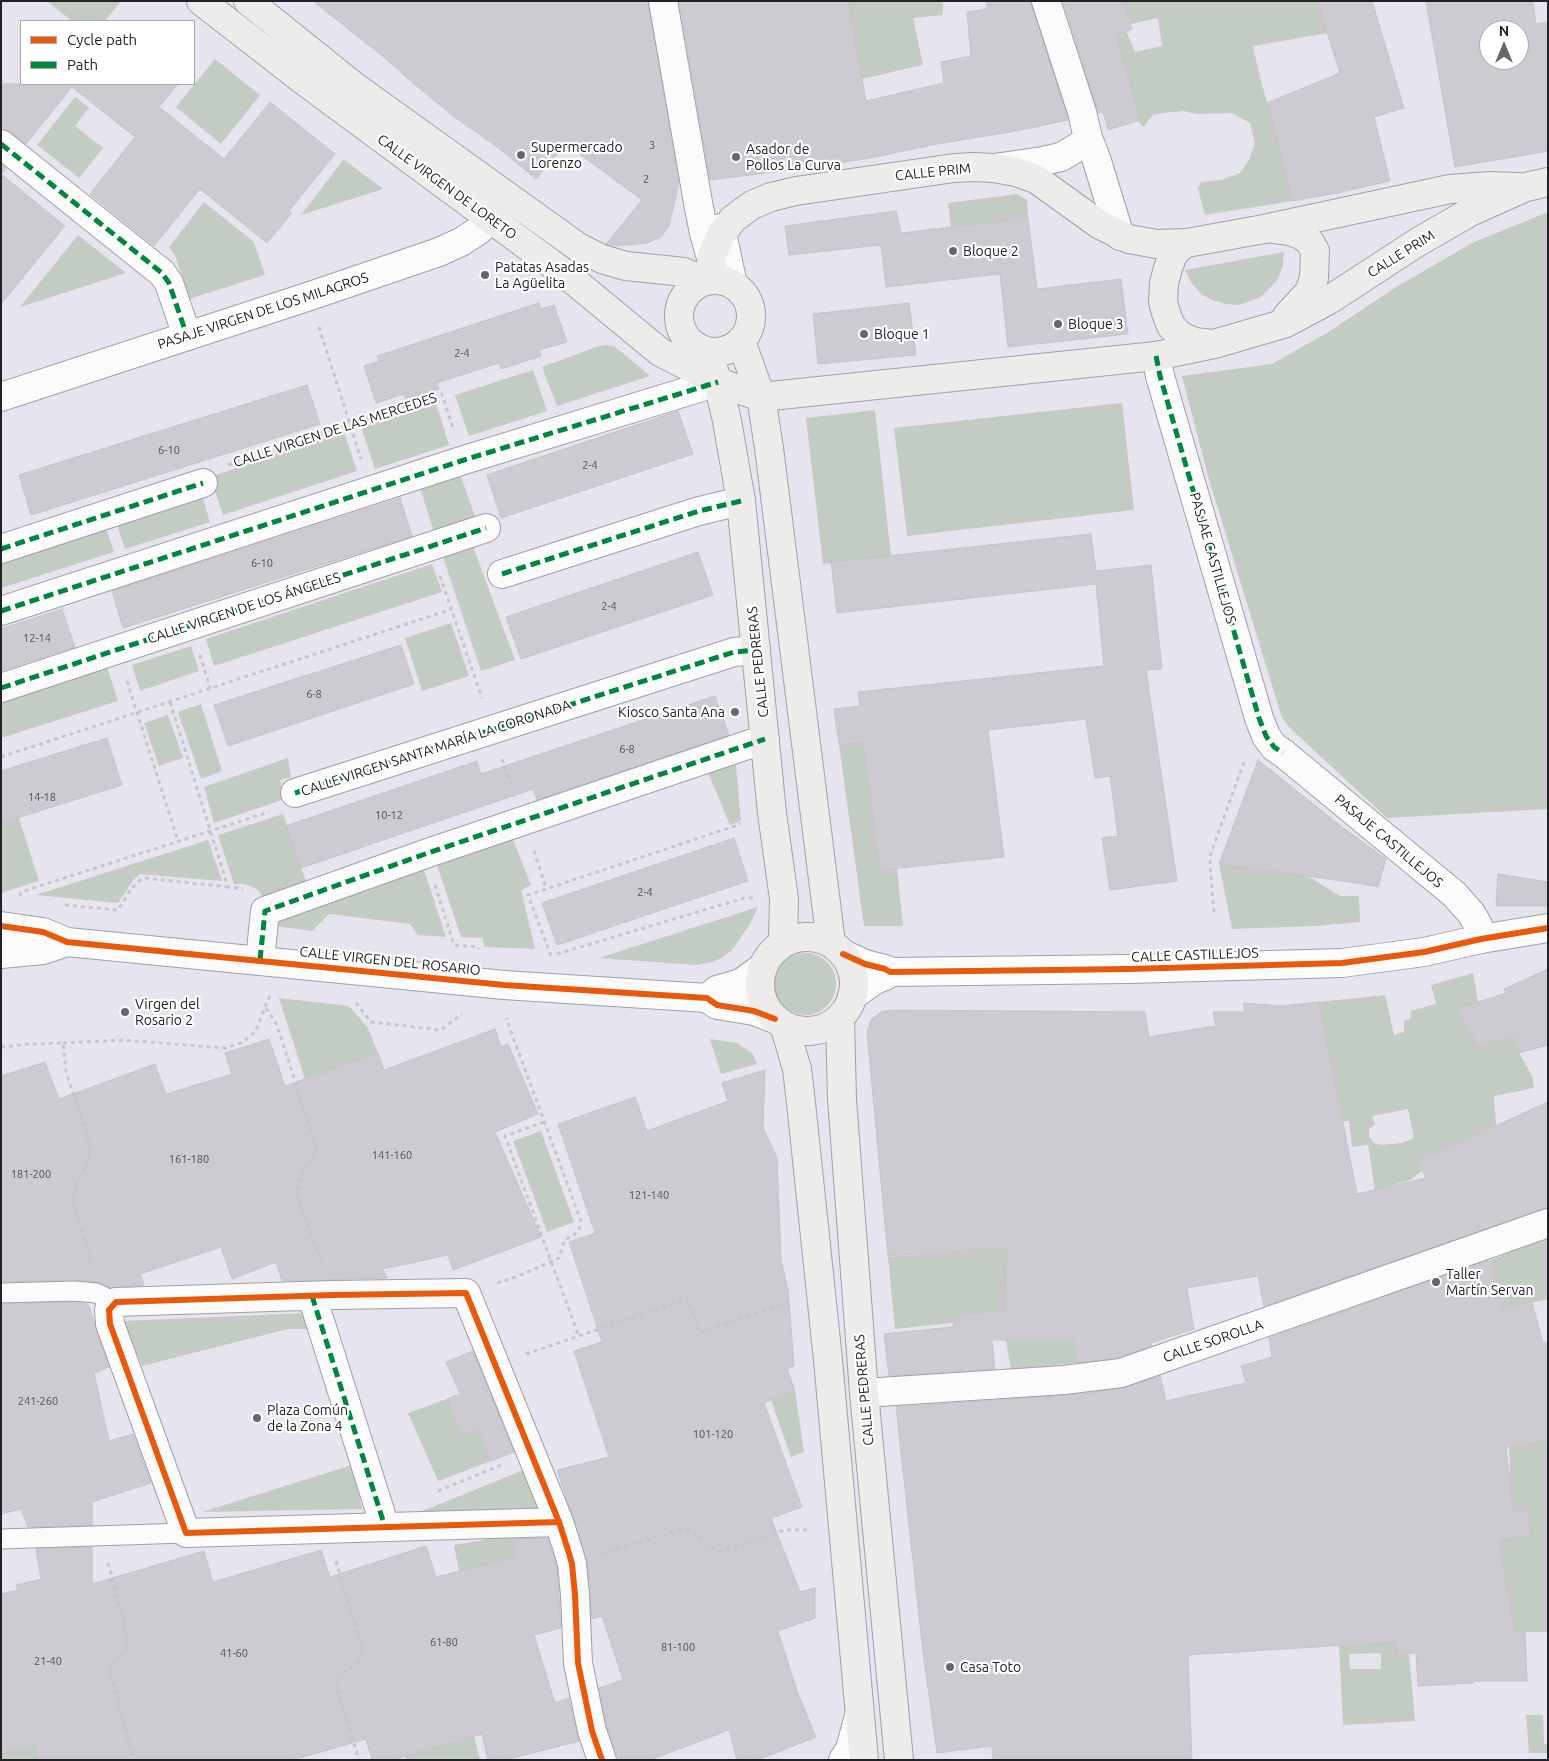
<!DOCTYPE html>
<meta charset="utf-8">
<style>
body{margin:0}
#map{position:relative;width:1549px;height:1761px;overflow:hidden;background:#e6e4ee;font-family:Ubuntu,sans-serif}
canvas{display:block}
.frame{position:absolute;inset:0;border:2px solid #222128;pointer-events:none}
.legend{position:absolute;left:20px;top:20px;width:175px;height:65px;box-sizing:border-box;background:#fff;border:1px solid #a7a6a9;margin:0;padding:6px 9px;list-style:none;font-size:15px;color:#222128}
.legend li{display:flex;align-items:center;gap:10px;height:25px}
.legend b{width:25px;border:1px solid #a7a6a9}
.north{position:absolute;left:1479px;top:20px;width:50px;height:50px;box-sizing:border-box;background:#fff;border:1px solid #a7a6a9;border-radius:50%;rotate:0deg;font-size:14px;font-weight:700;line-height:20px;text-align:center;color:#222128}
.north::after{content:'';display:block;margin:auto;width:18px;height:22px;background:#67656d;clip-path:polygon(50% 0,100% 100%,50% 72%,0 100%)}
</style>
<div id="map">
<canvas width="1549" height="1761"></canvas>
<div class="frame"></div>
<ul class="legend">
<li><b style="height:6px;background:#e8590c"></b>Cycle path</li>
<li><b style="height:6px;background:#00873e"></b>Path</li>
</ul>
<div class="north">N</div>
</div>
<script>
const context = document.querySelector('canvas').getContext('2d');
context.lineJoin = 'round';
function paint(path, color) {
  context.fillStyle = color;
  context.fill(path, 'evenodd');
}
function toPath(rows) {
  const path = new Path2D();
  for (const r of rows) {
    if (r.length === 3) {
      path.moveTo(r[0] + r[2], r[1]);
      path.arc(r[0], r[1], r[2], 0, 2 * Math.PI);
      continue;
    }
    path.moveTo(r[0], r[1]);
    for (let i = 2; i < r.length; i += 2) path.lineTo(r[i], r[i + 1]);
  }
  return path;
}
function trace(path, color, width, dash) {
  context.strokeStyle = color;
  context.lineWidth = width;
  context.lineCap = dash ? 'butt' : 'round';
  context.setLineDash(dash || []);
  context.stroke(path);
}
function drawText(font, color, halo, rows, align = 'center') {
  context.font = font + ' Ubuntu,sans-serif';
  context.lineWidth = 4.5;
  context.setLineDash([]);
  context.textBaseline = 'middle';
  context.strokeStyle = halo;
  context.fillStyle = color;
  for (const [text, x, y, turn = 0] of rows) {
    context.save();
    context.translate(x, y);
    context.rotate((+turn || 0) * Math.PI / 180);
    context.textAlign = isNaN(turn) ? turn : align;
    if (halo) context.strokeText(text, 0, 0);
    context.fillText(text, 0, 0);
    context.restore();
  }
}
const green = toPath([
 [47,1,121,1,105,21,72,21],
 [848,1,943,1,943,15,913,18,923,65,861,79],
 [1123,1,1317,1,1328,33,1253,46,1260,78,1278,140,1292,201,1205,215,1198,189,1201,182,1221,180,1240,173,1249,160,1255,143,1250,123,1232,113,1196,114,1184,111,1162,113,1153,115,1143,127,1083,46,1126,31,1135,52,1162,46,1158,18,1131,24],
 [215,59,260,95,221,144,176,107],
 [75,97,89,108,75,126,103,148,79,178,37,145],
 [343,159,383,189,301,215,343,160],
 [1017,194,1027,200,1028,218,951,227,948,203],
 [204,202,254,242,265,275,189,299,175,255,169,247],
 [1548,212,1548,809,1387,818,1291,729,1282,718,1208,476,1182,376,1272,364,1327,333,1398,286,1472,243],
 [78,235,126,273,20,307],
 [1284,252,1283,265,1278,279,1268,290,1259,298,1239,305,1226,304,1212,300,1201,294,1191,282,1185,270],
 [605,345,614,346,650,376,557,406,542,367,596,347],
 [533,370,547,411,469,436,455,395],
 [436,403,449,445,375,469,361,427],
 [1122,403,1134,510,907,536,894,428],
 [875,410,891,556,823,564,806,418],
 [344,432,357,471,223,515,210,477],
 [460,474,478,525,436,538,420,488],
 [201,492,210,522,125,549,115,519],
 [104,523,114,552,1,588,1,556],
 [471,541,515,660,481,671,441,551],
 [432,564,442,592,214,666,206,639],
 [451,623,469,676,422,691,405,638],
 [191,646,199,671,140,691,132,665],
 [107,667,118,701,1,738,1,701],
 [201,704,222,771,201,779,178,712],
 [168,715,183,758,159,766,144,723],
 [863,743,880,870,897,868,903,926,864,926,839,744],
 [735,753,741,821,730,825,704,763],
 [288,758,291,777,280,780,285,799,214,823,204,787],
 [283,814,301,868,309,888,265,904,259,891,253,887,244,884,234,884,218,835],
 [19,818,39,881,1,893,1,823],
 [512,837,531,885,521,890,535,949,484,947,483,938,461,937,436,862],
 [208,840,222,881,140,874,134,879,118,903,36,895],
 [1219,864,1299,875,1311,878,1340,896,1359,896,1360,922,1316,926,1232,929],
 [423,867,446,937,418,935,410,924,329,914,312,931,275,926,270,916],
 [758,907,750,924,732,950,722,958,712,962,697,965,599,958],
 [805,984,31],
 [1473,973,1478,1002,1471,1034,1478,1047,1515,1035,1519,1053,1532,1076,1534,1088,1494,1096,1496,1125,1418,1161,1422,1171,1410,1180,1375,1190,1368,1145,1352,1147,1349,1121,1343,1121,1319,1002,1385,995,1394,1035,1404,1032,1404,1021,1410,1019,1411,1011,1436,1004,1431,985],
 [1408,1109,1414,1138,1401,1143,1381,1145,1374,1143,1369,1137,1369,1129,1375,1124,1372,1116],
 [279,998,349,1006,368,1028,378,1053,305,1079],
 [710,1039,737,1043,753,1054,757,1064,721,1074],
 [541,1131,574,1222,547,1232,513,1141],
 [1548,1236,1548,1299,1502,1309,1489,1261],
 [1058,1244,1077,1363,1011,1369,1004,1330,989,1312,960,1314,960,1322,895,1329,888,1257],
 [1054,1285,1053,1340,1036,1340,1035,1332],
 [307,1313,310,1329,288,1329,142,1366,123,1321],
 [795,1391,804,1452,791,1457,771,1400],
 [447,1399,461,1435,477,1429,491,1461,438,1481,408,1413],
 [1548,1441,1548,1632,1515,1632,1499,1541,1531,1535,1527,1509,1513,1511,1512,1499,1491,1501,1502,1478,1510,1474,1509,1447],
 [352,1465,362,1509,202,1512],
 [529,1468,543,1510,415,1514],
 [513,1535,516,1558,459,1572,454,1545],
 [1396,1642,1397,1654,1409,1653,1415,1721,1343,1725,1339,1646],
 [1381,1653,1381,1669,1350,1669,1349,1654],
 [1526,1715,1543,1715,1544,1744,1548,1744,1548,1753,1529,1753],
 [474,1736,480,1760,406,1760,405,1756],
 [35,1745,38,1760,1,1760,1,1754]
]);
const building = toPath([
 [313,1,648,1,679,183,669,226,661,237,647,243,613,246,606,244,642,200,566,144,536,179,496,146,457,119,414,84,385,58,313,1],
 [679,1,848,1,866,101,944,83,941,62,971,56,967,12,987,9,986,1,1031,1,1068,120,1011,132,937,144,870,158,813,167,710,180,679,1],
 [1063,1,1123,1,1132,29,1117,35,1140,120,1108,130,1103,112,1098,113,1063,1],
 [1317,1,1372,1,1404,108,1374,117,1390,181,1337,193,1292,201,1280,155,1282,155,1267,103,1340,73,1317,1],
 [1426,1,1533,1,1536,24,1548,22,1548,151,1455,167,1426,1],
 [1489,30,1519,30,1519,60,1489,60,1489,30],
 [1,84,178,84,159,107,224,159,270,102,335,154,289,211,292,213,267,243,200,189,154,246,90,194,135,137,72,87,26,144,10,132,1,129,1,84],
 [1,164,6,168,1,174,65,226,1,304,1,164],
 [896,211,901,233,1028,218,1037,289,1121,279,1128,334,1008,347,1000,274,886,287,881,245,789,255,785,226,896,211],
 [539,303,541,309,554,305,567,342,539,350,541,356,501,369,499,363,437,383,439,389,406,400,404,394,376,403,364,366,379,361,377,356,539,303],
 [909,303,916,355,818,364,813,314,909,303],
 [307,385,320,424,31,515,19,475,307,385],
 [678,411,693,454,501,518,487,475,678,411],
 [400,498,412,536,123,628,112,591,400,498],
 [1091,534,1096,571,1151,565,1162,669,1146,670,1177,881,1110,890,1102,838,1118,836,1110,776,1095,778,1086,719,988,730,1004,857,880,870,863,743,839,744,834,709,860,706,858,692,1104,666,1096,584,837,613,831,562,1091,534],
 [698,552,713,595,521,659,506,617,698,552],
 [62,609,75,647,1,671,1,629,62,609],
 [401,645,414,684,228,746,214,705,401,645],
 [715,696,729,735,537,800,533,789,301,868,286,826,477,761,481,774,715,696],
 [107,738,122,785,1,823,1,771,107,738],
 [1258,760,1342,827,1386,859,1378,887,1364,884,1219,864,1258,760],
 [734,838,748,881,557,945,542,903,734,838],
 [1498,874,1548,882,1548,906,1496,906,1498,874],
 [1548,969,1548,1045,1519,1053,1516,1034,1478,1047,1457,1009,1506,993,1504,989,1548,969],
 [1319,1002,1357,1194,1426,1178,1418,1161,1548,1102,1548,1208,1264,1306,1258,1276,1187,1288,1194,1329,1151,1343,1152,1346,1117,1358,1077,1363,1074,1340,992,1340,995,1369,889,1376,884,1334,953,1327,954,1322,960,1322,960,1314,1004,1311,1007,1248,888,1256,867,1032,871,1020,881,1012,892,1010,1145,1012,1149,1037,1216,1026,1213,1012,1244,1012,1244,1003,1282,1006,1319,1002],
 [495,1029,501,1047,508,1044,538,1114,495,1132,541,1237,453,1270,448,1255,383,1269,387,1278,282,1281,276,1262,232,1279,221,1247,140,1274,144,1285,110,1288,97,1282,75,1280,1,1282,1,1076,45,1062,59,1099,155,1064,166,1094,232,1074,225,1053,269,1039,285,1086,378,1053,384,1070,495,1029],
 [765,1070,763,1128,777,1158,781,1261,788,1289,794,1366,787,1369,795,1391,764,1403,802,1507,771,1518,800,1592,815,1588,815,1618,778,1631,797,1691,816,1737,765,1757,757,1760,737,1760,729,1730,650,1760,619,1760,607,1727,599,1688,623,1680,602,1616,592,1619,587,1560,557,1470,609,1457,574,1351,602,1342,569,1242,595,1233,558,1124,635,1097,647,1131,728,1101,722,1083,765,1070],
 [1488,1260,1502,1309,1532,1302,1543,1343,1548,1342,1548,1441,1506,1447,1513,1511,1527,1509,1531,1535,1499,1541,1515,1632,1525,1632,1527,1681,1473,1681,1473,1683,1418,1686,1416,1653,1397,1654,1396,1642,1188,1655,1192,1760,993,1760,992,1746,937,1753,923,1652,896,1407,1082,1394,1123,1388,1160,1376,1166,1401,1246,1383,1241,1366,1272,1357,1269,1338,1488,1260],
 [75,1302,88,1304,109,1367,94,1373,109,1441,133,1434,151,1483,92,1502,92,1525,28,1527,21,1509,1,1514,1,1304,75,1302],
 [473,1351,514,1452,491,1461,477,1429,462,1435,447,1399,460,1394,446,1362,473,1351],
 [548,1538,557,1567,561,1628,534,1635,555,1703,569,1698,579,1741,505,1760,488,1760,482,1734,392,1760,372,1760,366,1739,293,1760,38,1760,35,1744,1,1754,1,1594,18,1590,16,1585,41,1579,36,1549,92,1547,92,1584,204,1551,213,1582,321,1550,330,1577,426,1546,436,1577,516,1558,514,1539,548,1538]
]);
const path = toPath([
 [319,327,361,459],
 [228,465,442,394,454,431],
 [440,576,482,698],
 [200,655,210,688],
 [127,681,178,841],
 [170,702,228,887,243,889],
 [1,757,452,609],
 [502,759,513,791],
 [534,851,546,888],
 [435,885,454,945,477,947,479,949],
 [20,896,21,892,269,812],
 [65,905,118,910,131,889,139,881,144,878,228,887],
 [1214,912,1210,865,1211,853,1244,762],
 [557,954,744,898,753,898],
 [551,956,528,895,741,824],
 [356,1003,371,1022,441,1030,462,1014],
 [266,1008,276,1023,314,1138,316,1149,309,1164,302,1170,298,1190,299,1201,322,1263],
 [63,1043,123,1040,225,1048,241,1043,255,1032,270,995],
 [1,1047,29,1044,63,1043,66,1072,87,1135,90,1148,86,1168,76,1184,73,1196,74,1205,92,1265],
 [544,1122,505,1136,579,1337],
 [497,1283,516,1277,559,1258,565,1239,572,1237,579,1229,581,1221,506,1018],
 [526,1354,688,1299,699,1332,790,1302],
 [438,1491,501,1465],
 [601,1554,679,1530,689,1531,697,1534,709,1547,721,1551,785,1530,811,1530],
 [336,1561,362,1646,361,1655,358,1662,338,1677,336,1683,359,1760],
 [108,1563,126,1630,127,1643,125,1653,115,1661,111,1667,111,1676,134,1760]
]);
const service = toPath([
 [1,1293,75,1291,96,1293,103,1296,112,1307],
 [1,1539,186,1533]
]);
const pedestrian = toPath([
 [1,144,162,273,169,283,187,336],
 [1156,356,1160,376,1259,718,1266,736,1274,747,1283,753],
 [1,549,203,483],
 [1,611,464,460,718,382],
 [1,688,486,528],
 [260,960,265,911,425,854,765,739]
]);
const minor = toPath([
 [663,1,699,208,704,233,711,258],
 [1046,1,1082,112,1088,138,1096,158,1120,236],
 [994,168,1043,161,1061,157,1081,145,1088,138],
 [721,228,733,285],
 [1,397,310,296,439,252,461,242,478,231,491,219,505,201],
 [502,574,699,511,741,501],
 [1283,753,1454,894,1471,913,1478,925,1481,939],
 [295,793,734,652,756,650],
 [312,1296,385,1527],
 [864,1393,1064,1380,1121,1373,1548,1223],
 [559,1522,186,1533,110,1324,109,1310,116,1302,333,1295,466,1293,559,1522,568,1550,572,1564,575,1595,578,1663,592,1731,602,1760],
 [843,1760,850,1749,859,1716]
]);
const tertiary = toPath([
 [1,926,43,932,67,942,504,985,707,998,717,1005,754,1011,775,1019],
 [1,954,43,950,67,942],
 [843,954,865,964,885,969,890,972,1129,969,1342,963,1424,952,1481,939,1548,928],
 [852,996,875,980,885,976,890,972],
 [707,998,717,990,741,983,763,967]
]);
const secondary = toPath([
 [201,1,304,81,568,276,660,352,718,382,761,397,1156,356,1214,344,1286,323,1329,300,1418,242,1470,212,1526,187,1548,182],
 [248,1,355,87,578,247,602,259,626,266,684,272,698,278,701,282],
 [1274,229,1290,231,1301,235,1310,242,1315,251,1314,278,1309,292,1287,316],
 [1187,243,1179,248,1173,255,1168,268,1164,283,1163,302,1166,313,1171,326,1181,336,1195,342,1212,344],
 [713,280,711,258,721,235,733,219,752,205,771,197,796,191,954,168,974,167,993,168,1016,172,1036,179,1100,225,1129,239,1156,244,1187,243,1264,229,1450,189,1490,186,1517,187],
 [715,316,36],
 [741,341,761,397,769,448,831,943],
 [707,351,718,382,727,421,741,501,772,813,784,899,783,943],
 [807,984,47],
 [840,1019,842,1099,864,1393,899,1760],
 [784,1025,797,1069,801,1103,828,1360,864,1760]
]);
const quiet = toPath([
 [1,144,162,273,169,283,187,336],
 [1156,356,1160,376,1259,718,1266,736,1274,747,1283,753],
 [1,549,203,483],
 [502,574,699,511,741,501],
 [1,611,464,460,718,382],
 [1,688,486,528],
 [295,793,734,652,756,650],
 [260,960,265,911,425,854,765,739],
 [312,1296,385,1527]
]);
const cycleway = toPath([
 [1,926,43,932,67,942,504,985,707,998,717,1005,754,1011,775,1019],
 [843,954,865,964,885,969,890,972,1129,969,1342,963,1424,952,1481,939,1548,928],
 [559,1522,186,1533,110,1324,109,1310,116,1302,333,1295,466,1293,559,1522,568,1550,572,1564,575,1595,578,1663,592,1731,602,1760]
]);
const markers = [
 [521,155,5,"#67656d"],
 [736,157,5,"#67656d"],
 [953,251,5,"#67656d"],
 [485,275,5,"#67656d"],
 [1058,324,5,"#67656d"],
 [864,334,5,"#67656d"],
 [735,712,5,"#67656d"],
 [125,1012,5,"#67656d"],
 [1436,1282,5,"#67656d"],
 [257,1418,5,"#67656d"],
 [950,1667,5,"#67656d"]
];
const numberNames = [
 ["3",652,145],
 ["2",646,179],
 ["2-4",462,353],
 ["6-10",169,450],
 ["2-4",590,465],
 ["6-10",262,563],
 ["2-4",609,606],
 ["12-14",37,638],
 ["6-8",314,694],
 ["6-8",627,749],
 ["14-18",42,797],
 ["10-12",389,815],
 ["2-4",645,892],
 ["141-160",392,1155],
 ["161-180",189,1159],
 ["181-200",31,1174],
 ["121-140",649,1195],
 ["241-260",38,1401],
 ["101-120",713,1434],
 ["61-80",444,1642],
 ["81-100",678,1647],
 ["41-60",234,1653],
 ["21-40",48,1661]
];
const poiNames = [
 ["Supermercado",531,147],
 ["Lorenzo",531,163],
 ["Asador de",746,149],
 ["Pollos La Curva",746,165],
 ["Bloque 2",963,251],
 ["Patatas Asadas",495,267],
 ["La Agüelita",495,283],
 ["Bloque 3",1068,324],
 ["Bloque 1",874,334],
 ["Kiosco Santa Ana",725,712,"right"],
 ["Virgen del",135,1004],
 ["Rosario 2",135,1020],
 ["Taller",1446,1274],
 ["Martín Servan",1446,1290],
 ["Plaza Común",267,1410],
 ["de la Zona 4",267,1426],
 ["Casa Toto",960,1667]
];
const streetNames = [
 ["CALLE PRIM",933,172,-6],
 ["CALLE VIRGEN DE LORETO",447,187,36],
 ["CALLE PRIM",1401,254,-32],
 ["PASAJE VIRGEN DE LOS MILAGROS",263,311,-18],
 ["CALLE VIRGEN DE LAS MERCEDES",335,430,-18],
 ["PASJAE CASTILLEJOS",1213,558,74],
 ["CALLE VIRGEN DE LOS ÁNGELES",244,608,-18],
 ["CALLE PEDRERAS",758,662,-96],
 ["CALLE VIRGEN SANTA MARÍA LA CORONADA",436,748,-18],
 ["PASAJE CASTILLEJOS",1389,841,40],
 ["CALLE CASTILLEJOS",1195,955,-2],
 ["CALLE VIRGEN DEL ROSARIO",390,961,6],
 ["CALLE SOROLLA",1213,1341,-19],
 ["CALLE PEDRERAS",864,1390,-95]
];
paint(green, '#c2ccc2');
paint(building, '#cdcad1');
trace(building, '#c4c2c9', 1);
trace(service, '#a09ea6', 21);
trace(pedestrian, '#a09ea6', 30);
trace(minor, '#a09ea6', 30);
trace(tertiary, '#a09ea6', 30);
trace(secondary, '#a09ea6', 30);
trace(path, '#c6c5c8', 3, [4, 4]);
trace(service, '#fbfbfc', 19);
trace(pedestrian, '#fbfbfc', 28);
trace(minor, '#fbfbfc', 28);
trace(tertiary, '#fbfbfc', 28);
trace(secondary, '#edeceb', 28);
trace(quiet, '#00873e', 5, [10, 5]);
trace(cycleway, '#e8590c', 6);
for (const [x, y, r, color] of markers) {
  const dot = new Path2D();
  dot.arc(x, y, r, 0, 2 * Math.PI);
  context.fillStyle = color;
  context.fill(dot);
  trace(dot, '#fff', 2);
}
drawText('11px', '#504e55', null, numberNames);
drawText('14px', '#222128', '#fff', poiNames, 'left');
drawText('14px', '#222128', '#fff', streetNames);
</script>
